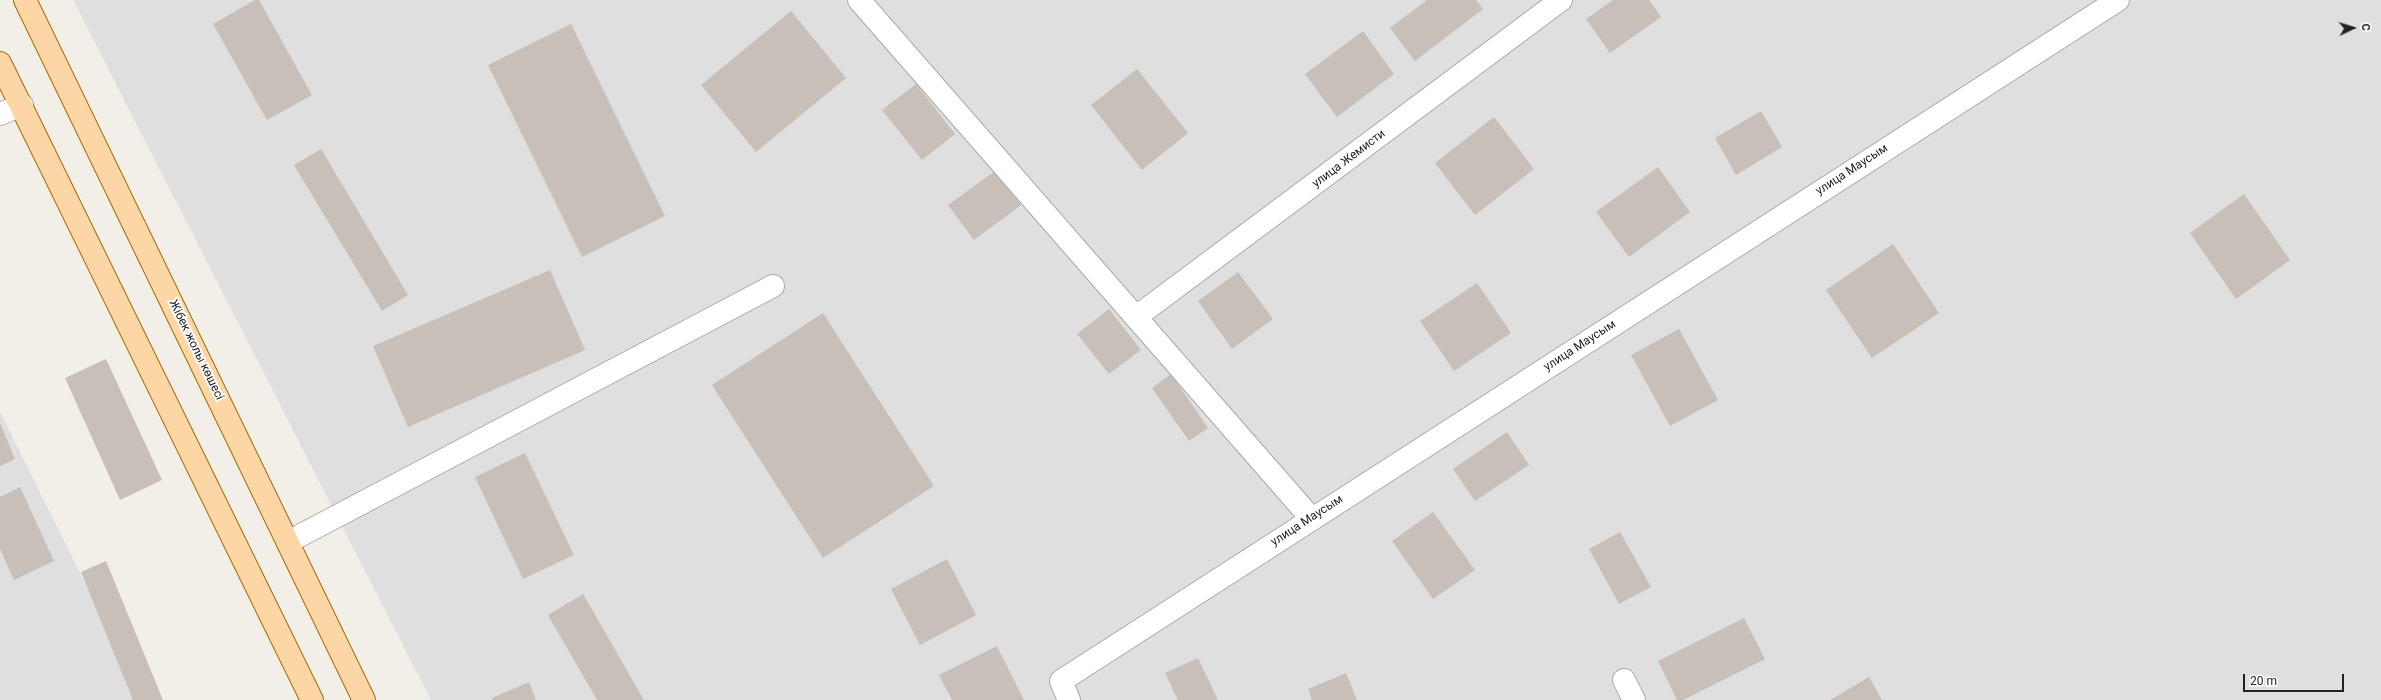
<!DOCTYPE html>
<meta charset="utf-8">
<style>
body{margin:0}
#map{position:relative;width:2381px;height:700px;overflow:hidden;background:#f2efe9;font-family:Roboto,sans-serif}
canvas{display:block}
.north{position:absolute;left:2333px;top:8px;width:40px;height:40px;-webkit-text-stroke:3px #fff;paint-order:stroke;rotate:86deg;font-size:11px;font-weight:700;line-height:16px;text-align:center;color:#222}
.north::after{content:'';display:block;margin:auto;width:14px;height:18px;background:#222;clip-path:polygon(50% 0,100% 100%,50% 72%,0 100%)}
.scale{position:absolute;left:2243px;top:674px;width:101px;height:18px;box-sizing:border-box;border:2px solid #222;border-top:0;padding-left:5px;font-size:12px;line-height:14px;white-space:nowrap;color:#222;-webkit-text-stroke:3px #fff;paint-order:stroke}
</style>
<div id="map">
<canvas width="2381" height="700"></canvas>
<div class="north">С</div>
<div class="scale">20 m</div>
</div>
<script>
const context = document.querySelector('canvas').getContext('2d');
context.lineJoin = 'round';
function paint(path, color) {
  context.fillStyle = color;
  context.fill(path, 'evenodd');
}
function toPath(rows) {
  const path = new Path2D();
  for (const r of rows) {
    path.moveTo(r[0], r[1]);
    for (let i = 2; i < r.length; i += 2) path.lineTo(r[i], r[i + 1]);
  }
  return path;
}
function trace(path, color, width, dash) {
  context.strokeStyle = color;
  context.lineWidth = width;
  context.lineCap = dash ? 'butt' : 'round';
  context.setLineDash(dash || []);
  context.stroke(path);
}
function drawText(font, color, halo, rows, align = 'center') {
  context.font = font + ' Roboto,sans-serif';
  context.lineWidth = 4;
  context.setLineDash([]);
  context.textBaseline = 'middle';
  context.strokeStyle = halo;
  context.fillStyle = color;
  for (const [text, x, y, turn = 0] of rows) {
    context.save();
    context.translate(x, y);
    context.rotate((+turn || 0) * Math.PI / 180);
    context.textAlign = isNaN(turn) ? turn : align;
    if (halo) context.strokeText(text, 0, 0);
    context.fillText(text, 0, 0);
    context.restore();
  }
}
const residential = toPath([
 [73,0,2381,0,2381,700,431,700],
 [0,412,143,700,0,700]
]);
const building = toPath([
 [255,0,259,0,312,95,267,120,213,24],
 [1427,0,1476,0,1483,9,1415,61,1390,28],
 [1613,0,1649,0,1661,17,1610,53,1586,19],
 [791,11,846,78,756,152,701,85],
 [571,24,665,216,582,257,488,65],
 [1363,31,1394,74,1337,117,1305,74],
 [1137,69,1188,133,1142,170,1091,105],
 [916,84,955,134,922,160,882,110],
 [1761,111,1782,147,1736,175,1715,138],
 [1494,117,1534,169,1475,215,1435,163],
 [321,149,408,295,382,311,294,165],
 [1658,167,1690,212,1629,257,1596,212],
 [995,171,1021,205,974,240,948,205],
 [2244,194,2290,260,2236,299,2190,233],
 [1893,244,1939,313,1872,358,1826,290],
 [550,270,585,350,408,427,373,346],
 [1238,272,1273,319,1232,349,1198,301],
 [1477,283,1511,333,1454,371,1420,321],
 [1109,309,1141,350,1109,374,1077,334],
 [823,313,934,486,823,558,712,385],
 [1679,329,1718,400,1670,426,1631,355],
 [106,359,162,480,120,500,65,378],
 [1171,374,1208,428,1189,441,1152,388],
 [0,423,15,459,0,466],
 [1507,432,1529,465,1475,501,1453,469],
 [525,453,574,555,523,579,475,477],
 [20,487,54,561,14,580,0,549,0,497],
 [1433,512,1475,570,1433,599,1392,541],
 [1620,532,1651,587,1619,604,1589,549],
 [947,559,976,615,920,645,891,589],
 [106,561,163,700,133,700,81,572],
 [583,594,644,700,597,700,548,615],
 [1744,618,1765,659,1683,700,1677,700,1658,661],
 [997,646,1024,700,952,700,939,675],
 [1198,658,1218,700,1178,700,1165,673],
 [1346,673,1357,700,1312,700,1308,689],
 [1869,677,1882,700,1830,700],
 [529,682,536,700,493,700,492,698]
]);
const minor = toPath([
 [859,0,1311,518],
 [0,114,22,105],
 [1136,317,1561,0],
 [288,542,773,286],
 [1624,680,1634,700],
 [1069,700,1061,681,2118,0]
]);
const major = toPath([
 [25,0,364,700],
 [0,63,312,700]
]);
const streetNames = [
 ["улица Жемисти",1349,159,-37],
 ["улица Маусым",1852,170,-33],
 ["улица Маусым",1580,346,-33],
 ["Жібек жолы көшесі",196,350,64],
 ["улица Маусым",1307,521,-33]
];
paint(residential, '#e0dfdf');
paint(building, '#c7bfb8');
trace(minor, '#a9a9a9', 24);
trace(major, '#a06b00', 24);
trace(minor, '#fff', 22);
trace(major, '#fcd6a4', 22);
drawText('12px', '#222', '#fff', streetNames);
</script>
